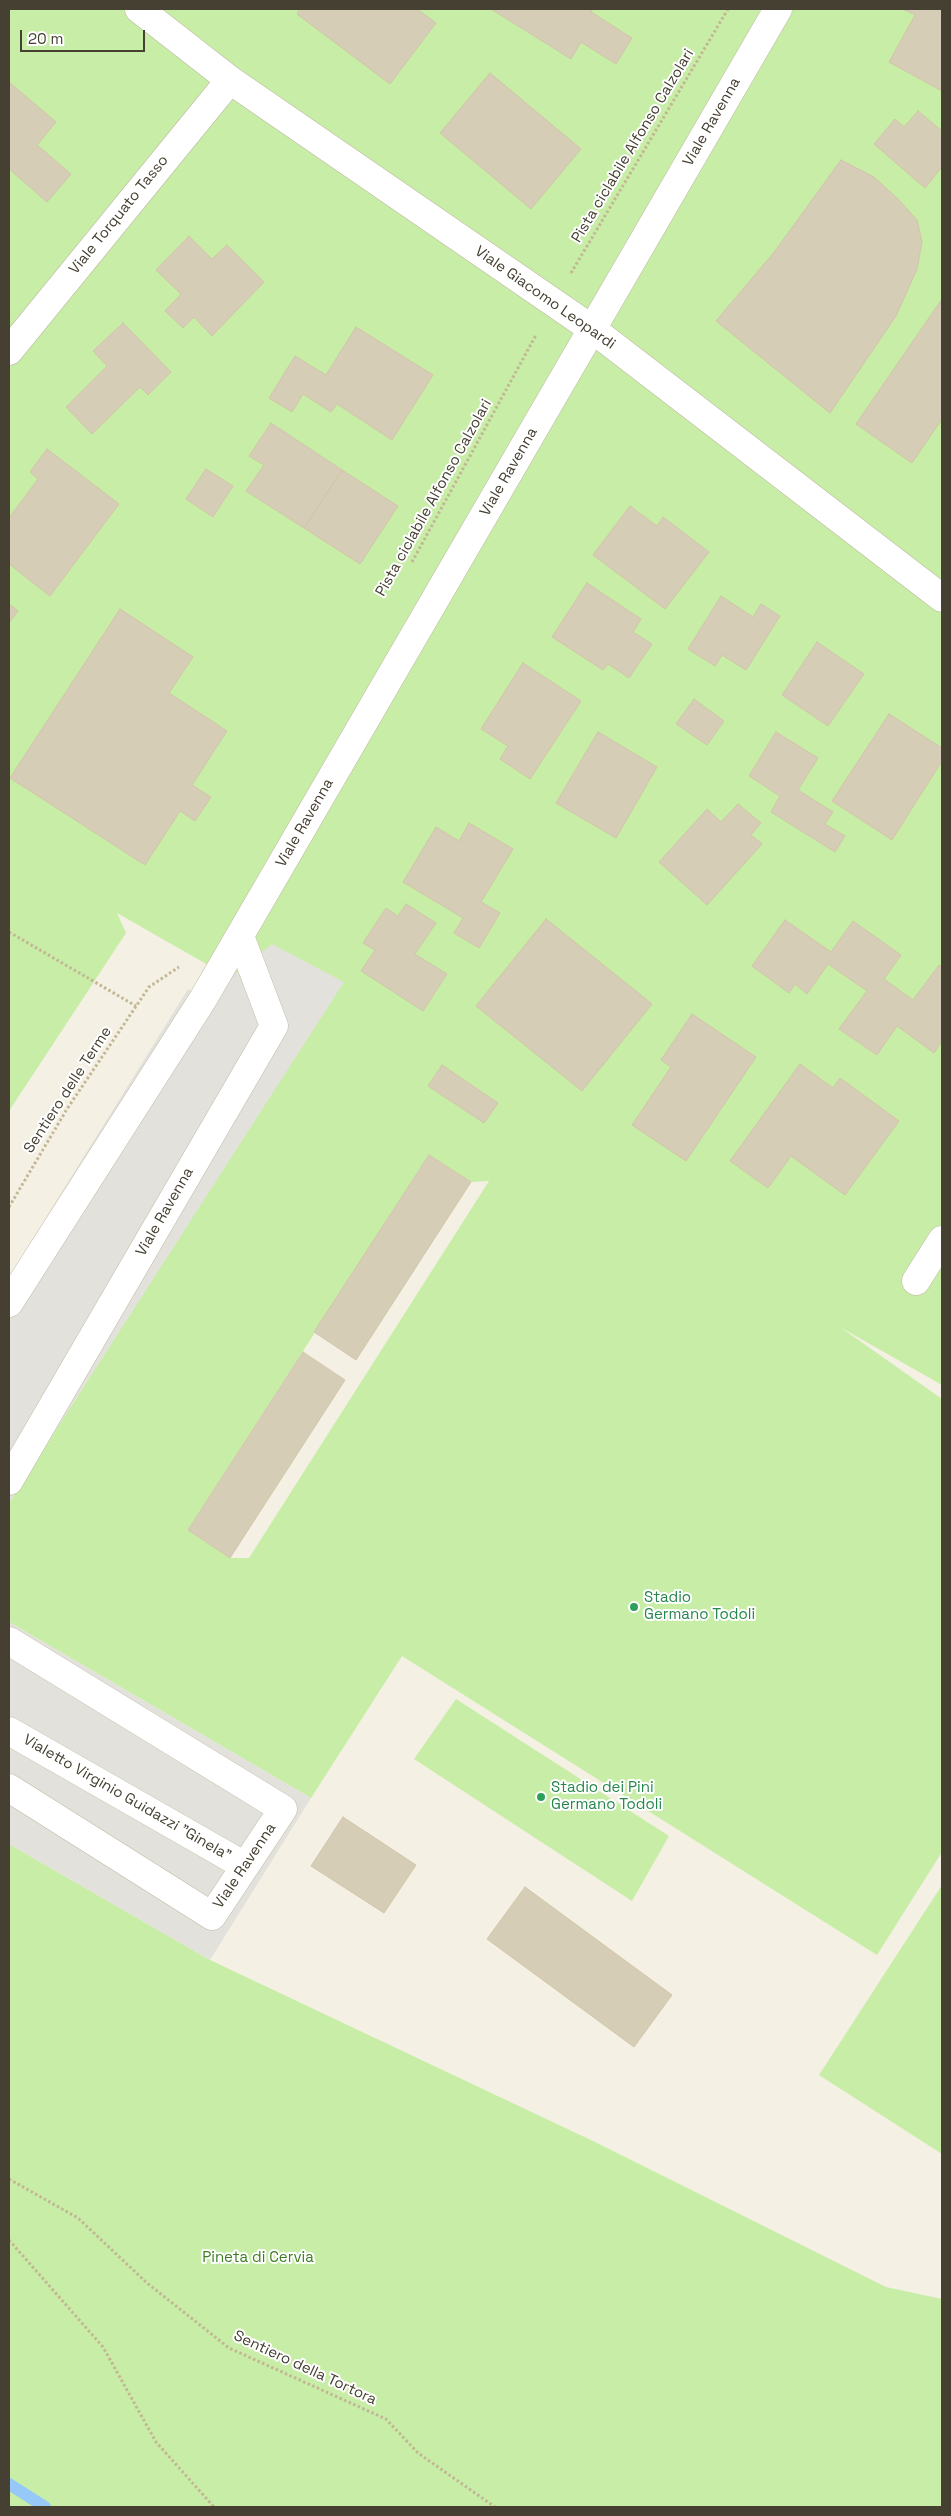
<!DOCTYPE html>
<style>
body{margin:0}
#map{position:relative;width:951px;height:2516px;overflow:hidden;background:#f4f0e3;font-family:"Space Grotesk",sans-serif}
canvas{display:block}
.frame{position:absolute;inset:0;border:10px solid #464032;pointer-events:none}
.scale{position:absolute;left:20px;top:30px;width:125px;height:22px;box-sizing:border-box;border:2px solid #464032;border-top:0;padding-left:6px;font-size:15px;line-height:18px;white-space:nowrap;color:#464032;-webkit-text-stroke:4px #fff;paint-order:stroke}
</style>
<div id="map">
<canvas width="951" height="2516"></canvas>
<div class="frame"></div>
<div class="scale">20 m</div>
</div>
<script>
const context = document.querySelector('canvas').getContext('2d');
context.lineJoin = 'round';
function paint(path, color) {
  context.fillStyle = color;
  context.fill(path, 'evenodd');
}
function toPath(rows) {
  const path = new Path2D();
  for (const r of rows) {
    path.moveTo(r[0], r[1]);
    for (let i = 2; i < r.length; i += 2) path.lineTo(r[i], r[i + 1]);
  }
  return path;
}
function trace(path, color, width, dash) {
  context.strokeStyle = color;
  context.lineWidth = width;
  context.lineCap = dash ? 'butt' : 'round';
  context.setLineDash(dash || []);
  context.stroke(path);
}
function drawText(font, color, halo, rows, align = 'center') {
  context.font = font + ' "Space Grotesk",sans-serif';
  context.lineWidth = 4;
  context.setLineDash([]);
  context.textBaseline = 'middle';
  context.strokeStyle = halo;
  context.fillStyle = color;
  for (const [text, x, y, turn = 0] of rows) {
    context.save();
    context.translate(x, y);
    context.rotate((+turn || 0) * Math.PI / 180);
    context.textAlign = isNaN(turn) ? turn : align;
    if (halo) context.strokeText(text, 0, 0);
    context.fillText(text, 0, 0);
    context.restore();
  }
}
const green = toPath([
 [9,9,942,9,942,1385,840,1327,942,1399,942,1852,877,1955,402,1656,311,1798,9,1622,9,1503,315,1026,117,913,126,933,9,1111],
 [429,1155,471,1182,489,1181,249,1558,230,1558,188,1530],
 [456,1699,669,1836,632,1901,414,1759],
 [9,1844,210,1960,597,2143,886,2287,942,2299,942,2507,9,2507],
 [942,1885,942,2154,819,2075]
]);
const parking = toPath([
 [272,944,344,982,9,1503,9,1277,188,989,203,999],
 [9,1622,311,1798,210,1960,9,1844]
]);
const stream = toPath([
 [9,2484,45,2507]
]);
const building = toPath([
 [300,9,417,9,436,23,390,84,297,14,300,9],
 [491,9,593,9,591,12,632,38,616,64,581,42,571,59,491,9],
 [903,9,942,9,942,91,889,62,915,15,903,9],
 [490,73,581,149,531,209,440,133,490,73],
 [9,82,56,122,37,145,71,174,47,202,9,169,9,82],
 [918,111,942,131,942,167,925,188,874,144,895,119,904,127,918,111],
 [841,160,874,177,898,199,917,220,922,242,917,269,896,316,830,413,716,321,775,251,841,160],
 [189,236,212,259,227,245,264,282,212,336,194,317,183,328,165,311,181,294,156,270,189,236],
 [942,299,942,419,912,463,856,424,942,299],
 [123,323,171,372,148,395,140,387,92,434,66,407,107,366,93,351,123,323],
 [356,327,433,375,392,440,337,404,331,412,303,394,292,412,269,398,295,356,326,375,356,327],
 [271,423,342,470,304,528,246,491,264,465,249,456,271,423],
 [47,449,119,504,50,596,9,564,9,518,38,479,30,472,47,449],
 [206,469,233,486,213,517,186,499,206,469],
 [342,470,398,506,360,564,304,528,342,470],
 [630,506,657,526,663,517,709,552,665,609,593,555,630,506],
 [587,583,641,619,633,632,652,644,629,678,608,664,603,670,552,637,587,583],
 [721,596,753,617,761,604,780,616,746,670,722,655,715,666,688,649,721,596],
 [9,604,18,611,9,623,9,604],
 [120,609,193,657,169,693,227,731,192,785,211,797,195,821,180,811,145,865,10,778,120,609],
 [817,642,864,674,828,726,782,695,817,642],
 [523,663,581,701,530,779,500,759,508,746,481,729,523,663],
 [694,699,724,721,707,745,676,724,694,699],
 [889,714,942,748,942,761,892,840,832,801,889,714],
 [598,732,657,767,616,838,556,803,598,732],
 [776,732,818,758,798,790,833,812,825,824,845,836,835,852,771,812,780,796,749,776,776,732],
 [738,804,761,823,751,835,762,844,707,905,659,862,707,809,721,822,738,804],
 [469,823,513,849,481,902,500,913,479,948,454,933,463,918,403,882,436,827,459,841,469,823],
 [406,904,436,923,415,954,447,974,423,1011,361,971,375,950,363,943,386,908,398,916,406,904],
 [546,919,652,1004,582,1091,476,1006,546,919],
 [785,920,831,952,853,921,901,955,884,979,913,1000,939,965,942,967,942,1041,934,1053,897,1026,877,1055,839,1029,867,991,828,964,807,994,795,984,789,993,752,966,785,920],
 [692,1014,756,1057,686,1161,632,1125,671,1067,661,1060,692,1014],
 [800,1064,833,1088,840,1078,899,1121,845,1195,791,1156,768,1188,730,1161,800,1064],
 [442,1065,498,1103,484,1123,428,1086,442,1065],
 [429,1155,471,1182,356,1360,314,1332,429,1155],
 [303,1352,345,1380,230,1558,188,1530,303,1352],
 [343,1817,416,1865,384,1913,311,1866,343,1817],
 [525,1887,672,1995,634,2047,487,1939,525,1887]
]);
const path = toPath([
 [571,273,728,9],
 [412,562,536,335],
 [9,932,136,1006],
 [9,1207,67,1109,149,987,179,967],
 [9,2179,78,2218,147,2283,229,2348,386,2419,418,2453,495,2507],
 [9,2240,103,2347,156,2442,214,2507]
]);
const minor = toPath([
 [139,9,230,80,592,329,942,598],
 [9,351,230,80],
 [916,1281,942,1240],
 [9,1303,203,999,778,9],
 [9,1481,274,1026,240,936],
 [9,1641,283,1809,212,1916,9,1788],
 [9,1731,245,1866]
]);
const markers = [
 [634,1607,5,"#2e9e5b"],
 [541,1797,5,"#2e9e5b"]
];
const streetNames = [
 ["Viale Ravenna",712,122,-60],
 ["Pista ciclabile Alfonso Calzolari",633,146,-59],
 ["Viale Torquato Tasso",119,215,-51],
 ["Viale Giacomo Leopardi",545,298,35],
 ["Viale Ravenna",509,472,-60],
 ["Pista ciclabile Alfonso Calzolari",434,498,-61],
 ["Viale Ravenna",305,823,-60],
 ["Sentiero delle Terme",68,1090,-57],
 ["Viale Ravenna",165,1212,-60],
 ["Vialetto Virginio Guidazzi \"Ginela\"",127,1798,30],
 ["Viale Ravenna",245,1866,-56],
 ["Sentiero della Tortora",305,2368,25]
];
const leisureNames = [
 ["Stadio",644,1598],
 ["Germano Todoli",644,1615],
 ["Stadio dei Pini",551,1788],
 ["Germano Todoli",551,1805]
];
const parkNames = [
 ["Pineta di Cervia",258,2258]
];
paint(green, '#c7eda6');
paint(parking, '#e3e1dc');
trace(stream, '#97c9f8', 12);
paint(building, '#d6cdb7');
trace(building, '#d2c5a9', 1);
trace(minor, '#c0b9a4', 29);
trace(path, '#c3b694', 3, [2.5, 2.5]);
trace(minor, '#fff', 28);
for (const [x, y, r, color] of markers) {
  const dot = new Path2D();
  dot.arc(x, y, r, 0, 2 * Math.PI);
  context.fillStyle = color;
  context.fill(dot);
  trace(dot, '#fff', 2);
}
drawText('15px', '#464032', '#fff', streetNames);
drawText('15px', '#27864d', '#fff', leisureNames, 'left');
drawText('15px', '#3c7e1f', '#fff', parkNames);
</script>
